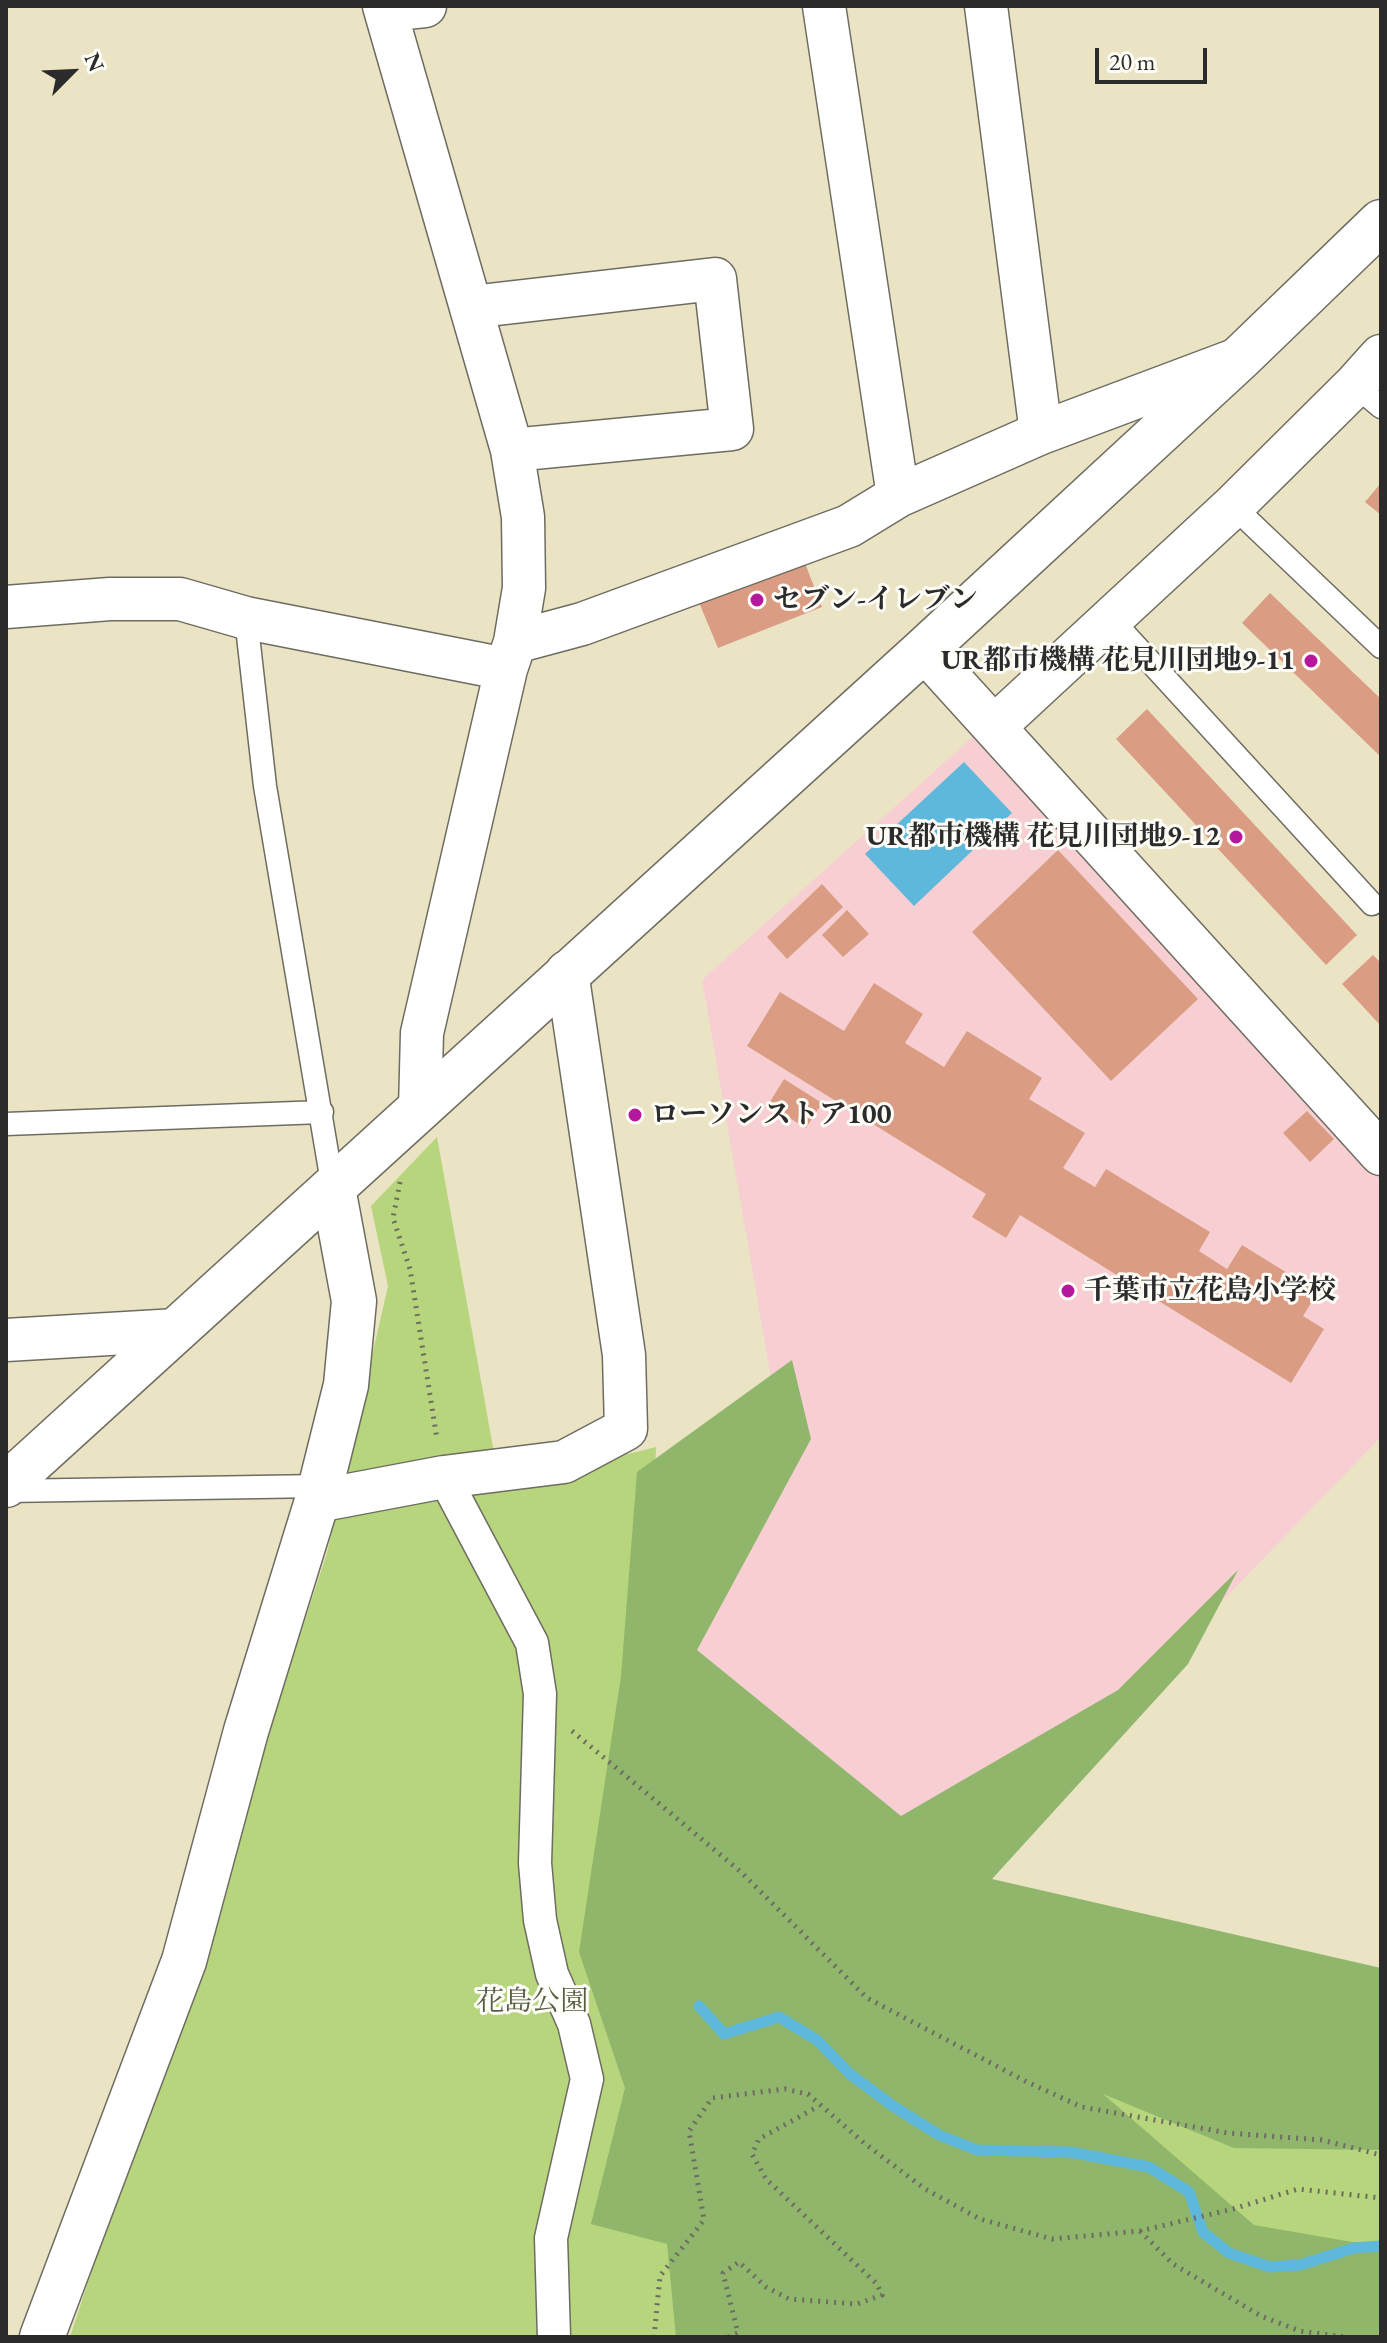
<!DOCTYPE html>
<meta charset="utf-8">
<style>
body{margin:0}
#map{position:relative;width:1387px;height:2343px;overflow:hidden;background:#eae4c5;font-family:"EB Garamond",serif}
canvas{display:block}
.frame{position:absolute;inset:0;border:8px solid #2b2b2b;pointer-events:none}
.north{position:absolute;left:32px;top:32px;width:80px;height:80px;-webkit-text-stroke:6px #fdfcf7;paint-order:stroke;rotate:66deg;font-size:22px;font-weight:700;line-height:32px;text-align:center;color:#2b2b2b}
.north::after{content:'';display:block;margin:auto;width:28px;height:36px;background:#2b2b2b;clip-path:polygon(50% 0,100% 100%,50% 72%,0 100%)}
.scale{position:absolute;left:1095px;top:48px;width:112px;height:36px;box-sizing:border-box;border:4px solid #2b2b2b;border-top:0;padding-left:10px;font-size:24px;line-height:28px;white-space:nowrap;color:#2b2b2b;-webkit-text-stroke:6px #fdfcf7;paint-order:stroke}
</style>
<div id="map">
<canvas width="1387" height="2343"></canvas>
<div class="frame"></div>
<div class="north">N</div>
<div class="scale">20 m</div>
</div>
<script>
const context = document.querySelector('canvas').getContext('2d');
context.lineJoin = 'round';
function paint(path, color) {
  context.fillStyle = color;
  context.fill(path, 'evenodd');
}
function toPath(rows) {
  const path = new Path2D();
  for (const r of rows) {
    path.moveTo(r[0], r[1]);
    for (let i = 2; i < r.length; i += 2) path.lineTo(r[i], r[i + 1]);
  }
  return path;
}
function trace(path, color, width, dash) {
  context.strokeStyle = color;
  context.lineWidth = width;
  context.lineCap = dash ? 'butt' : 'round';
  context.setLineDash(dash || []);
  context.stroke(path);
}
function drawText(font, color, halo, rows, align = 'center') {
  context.font = font + ' "EB Garamond","Noto Serif JP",serif';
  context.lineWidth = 6;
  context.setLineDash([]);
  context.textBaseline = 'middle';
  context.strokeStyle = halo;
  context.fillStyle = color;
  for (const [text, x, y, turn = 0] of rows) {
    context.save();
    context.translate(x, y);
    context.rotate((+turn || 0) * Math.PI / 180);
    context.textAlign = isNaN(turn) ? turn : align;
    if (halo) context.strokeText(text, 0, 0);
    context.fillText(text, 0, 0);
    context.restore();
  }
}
const built = toPath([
 [977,733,1381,1175,1381,1437,939,1894,651,1665,776,1407,702,980]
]);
const green = toPath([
 [437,1137,500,1486,656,1447,649,1668,928,1895,1381,1992,1381,2337,70,2337,327,1553,388,1286,371,1206]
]);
const forest = toPath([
 [792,1360,811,1439,697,1650,901,1816,1118,1690,1238,1570,1188,1664,992,1879,1381,1968,1381,2150,1234,2148,1103,2094,1254,2225,1381,2247,1381,2337,676,2337,667,2244,591,2224,625,2088,579,1952,621,1676,637,1472]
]);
const water = toPath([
 [964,762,1012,813,914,906,865,854]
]);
const stream = toPath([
 [699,2006,724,2034,779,2017,817,2040,850,2074,893,2106,939,2135,977,2150,1070,2152,1149,2167,1189,2192,1203,2232,1229,2253,1270,2267,1300,2265,1354,2248,1381,2246]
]);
const building = toPath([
 [1381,483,1381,515,1365,502],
 [803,558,822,607,718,648,698,600],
 [1270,593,1381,699,1381,757,1242,623],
 [1147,709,1357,935,1326,965,1116,739],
 [1058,850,1198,999,1111,1081,972,932],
 [822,884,843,907,787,959,767,937],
 [847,910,869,934,843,957,822,935],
 [1373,955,1381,963,1381,1026,1342,984],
 [874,983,923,1014,905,1043,944,1067,967,1031,1042,1078,1029,1099,1085,1133,1063,1168,1095,1187,1106,1169,1210,1232,1199,1251,1227,1269,1242,1245,1318,1292,1303,1316,1324,1329,1291,1383,1020,1215,1006,1238,972,1217,986,1194,747,1046,780,992,844,1031],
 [784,1079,822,1103,806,1128,768,1105],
 [1307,1111,1334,1139,1310,1162,1283,1133]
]);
const path = toPath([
 [400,1182,393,1218,410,1269,437,1439],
 [572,1731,741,1872,867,1998,1025,2081,1082,2107,1228,2133,1322,2140,1381,2155],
 [1140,2231,1173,2264,1261,2316,1300,2331,1345,2337],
 [654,2337,660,2276,704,2220,689,2131,712,2098,785,2089,808,2094,864,2143,925,2189,980,2219,1052,2239,1140,2231,1233,2209,1298,2189,1381,2198],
 [728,2337,738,2333,723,2273,739,2262,766,2287,789,2299,857,2304,882,2295,877,2284,766,2179,752,2154,759,2139,819,2106]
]);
const service = toPath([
 [1355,385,1381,407],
 [1233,506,1381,647],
 [246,618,265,786,333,1188],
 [1111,619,1372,904],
 [6,1124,322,1112],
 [6,1491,321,1486]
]);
const pedestrian = toPath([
 [444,1477,532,1643,540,1694,535,1863,540,1920,552,1974,574,2024,587,2079,551,2238,554,2337]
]);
const minor = toPath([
 [384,6,512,450,523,517,524,588,515,642,506,669,422,1033,420,1109],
 [824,6,898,496],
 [986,6,1041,433],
 [386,10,425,6],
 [471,307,715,279,732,429,512,450],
 [6,607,110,599,180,599,246,618,506,669],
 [515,642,582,624,849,526,898,496,1041,433,1238,359],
 [924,650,1381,1154],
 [994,727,1233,506,1355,385,1381,356],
 [6,1340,177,1330],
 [317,1501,444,1477,564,1462,626,1429,624,1355,567,972]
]);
const tertiary = toPath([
 [6,1485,924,650,1240,358,1381,222],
 [42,2337,184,1961,246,1731,317,1501,346,1385,354,1301,333,1188]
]);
const markers = [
 [757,600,8,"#b5179e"],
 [1311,661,8,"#b5179e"],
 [1236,837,8,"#b5179e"],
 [635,1115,8,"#b5179e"],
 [1068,1291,8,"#b5179e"]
];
const poiNames = [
 ["セブン-イレブン",773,600],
 ["UR都市機構 花見川団地9-11",1295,661,"right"],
 ["UR都市機構 花見川団地9-12",1220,837,"right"],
 ["ローソンストア100",651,1115],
 ["千葉市立花島小学校",1084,1291]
];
const parkNames = [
 ["花島公園",532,2002]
];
paint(built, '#f7cfd3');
paint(green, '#b6d57d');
paint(forest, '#90b66c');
paint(water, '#5eb8dc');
trace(stream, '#5eb8dc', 11);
paint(building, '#da9d83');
trace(service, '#6e6c61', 25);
trace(pedestrian, '#6e6c61', 35);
trace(minor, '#6e6c61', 45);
trace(tertiary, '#6e6c61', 47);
trace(path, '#6e6c61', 5, [2, 6]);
trace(service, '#fff', 22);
trace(pedestrian, '#fff', 32);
trace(minor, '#fff', 42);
trace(tertiary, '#fff', 44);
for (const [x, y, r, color] of markers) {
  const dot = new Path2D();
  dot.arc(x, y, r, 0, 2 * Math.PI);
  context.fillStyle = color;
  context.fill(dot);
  trace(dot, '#fdfcf7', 3);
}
drawText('bold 28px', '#2b2b2b', '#fdfcf7', poiNames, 'left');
drawText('28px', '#555e44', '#fdfcf7', parkNames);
</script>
